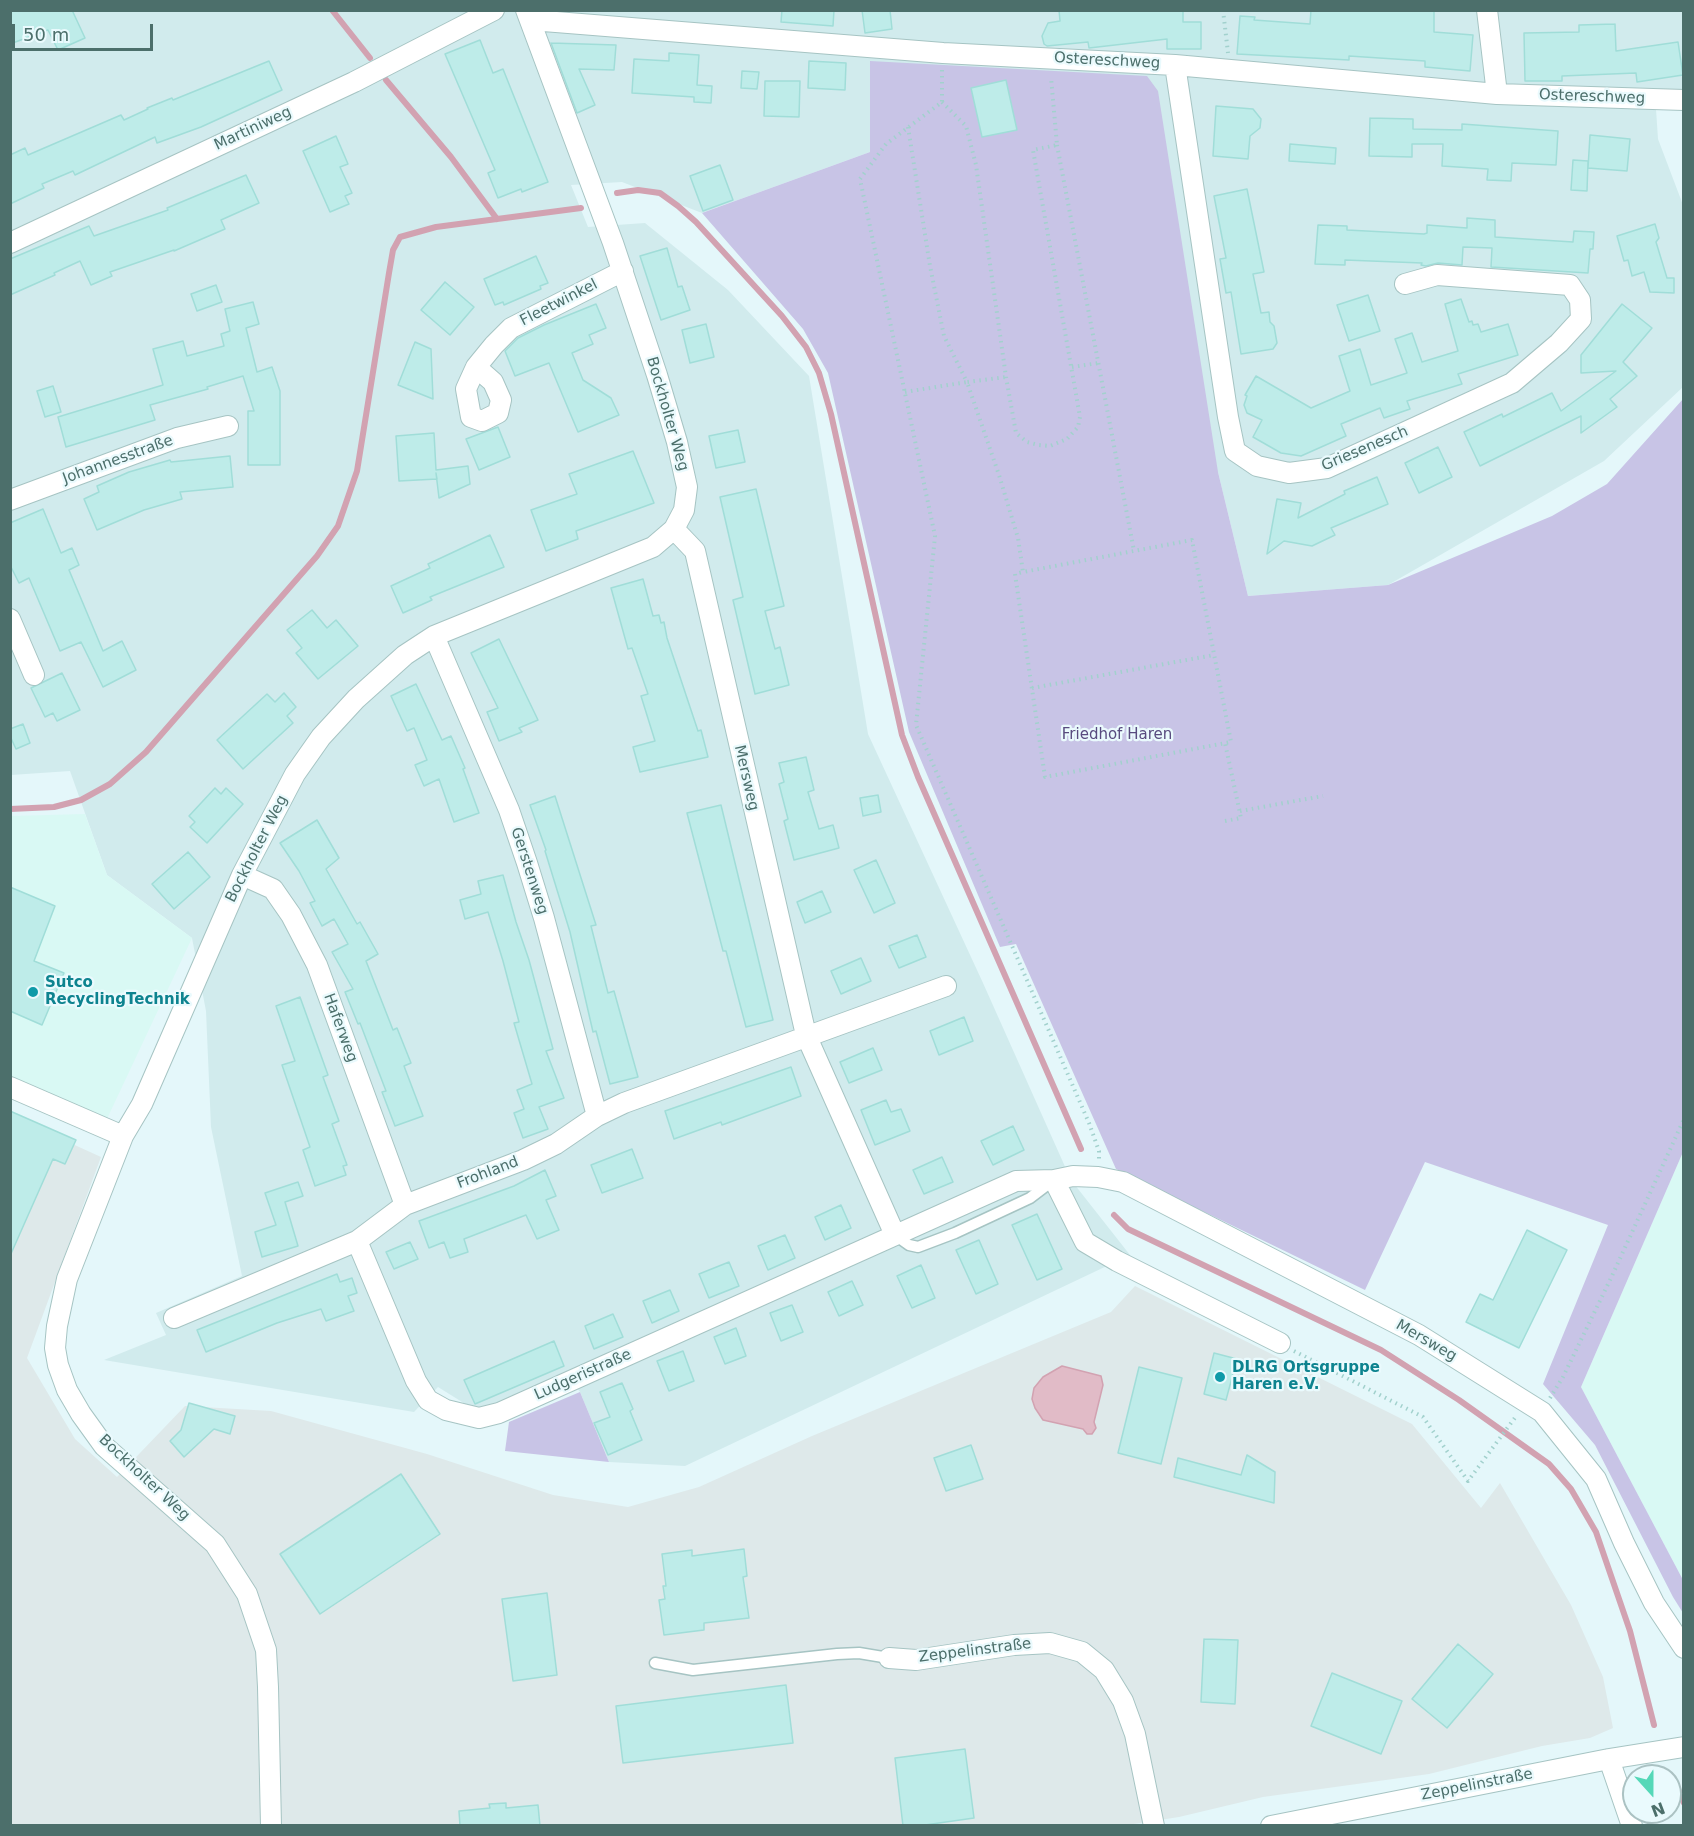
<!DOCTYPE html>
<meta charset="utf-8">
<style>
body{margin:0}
#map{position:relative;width:1694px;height:1836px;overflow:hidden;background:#e4f7fa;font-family:"DejaVu Sans",sans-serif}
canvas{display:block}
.frame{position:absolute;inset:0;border:12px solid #4c6f6b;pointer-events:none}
.north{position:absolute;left:1622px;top:1764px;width:60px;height:60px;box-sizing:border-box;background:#eafafd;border:2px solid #abc2c3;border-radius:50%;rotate:159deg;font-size:16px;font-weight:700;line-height:24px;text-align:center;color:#4c6f6b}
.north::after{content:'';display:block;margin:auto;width:21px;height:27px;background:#55d8b8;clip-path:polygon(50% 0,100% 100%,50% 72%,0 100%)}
.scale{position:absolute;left:12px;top:24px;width:141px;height:27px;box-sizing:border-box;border:3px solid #4c6f6b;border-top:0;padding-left:8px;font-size:18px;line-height:21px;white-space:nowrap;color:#4c6f6b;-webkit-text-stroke:4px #eafafd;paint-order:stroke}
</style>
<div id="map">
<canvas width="1694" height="1836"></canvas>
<div class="frame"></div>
<div class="north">N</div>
<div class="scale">50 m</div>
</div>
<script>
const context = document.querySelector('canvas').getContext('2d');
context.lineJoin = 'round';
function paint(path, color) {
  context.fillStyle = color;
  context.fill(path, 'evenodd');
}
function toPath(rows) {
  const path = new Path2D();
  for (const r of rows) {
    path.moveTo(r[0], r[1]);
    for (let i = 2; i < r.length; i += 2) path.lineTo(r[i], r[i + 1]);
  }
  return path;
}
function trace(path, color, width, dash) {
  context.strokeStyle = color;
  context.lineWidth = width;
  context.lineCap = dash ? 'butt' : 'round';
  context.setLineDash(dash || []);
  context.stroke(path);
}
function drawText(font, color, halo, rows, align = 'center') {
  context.font = font + ' "DejaVu Sans",sans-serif';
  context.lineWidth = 4.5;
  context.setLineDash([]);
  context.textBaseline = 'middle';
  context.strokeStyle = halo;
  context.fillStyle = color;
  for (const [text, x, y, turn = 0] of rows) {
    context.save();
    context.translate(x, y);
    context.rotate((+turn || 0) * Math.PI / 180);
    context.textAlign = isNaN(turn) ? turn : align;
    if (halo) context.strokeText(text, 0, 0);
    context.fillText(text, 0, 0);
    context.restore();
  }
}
const residential = toPath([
 [11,11,1683,11,1683,93,1655,94,1658,139,1683,205,1683,387,1604,461,1388,585,1248,596,1218,472,870,61,870,152,702,213,622,182,571,185,588,227,645,223,728,290,809,376,868,734,983,983,1071,1180,1130,1255,685,1466,609,1462,580,1392,570,1378,483,1415,438,1387,414,1412,104,1360,166,1335,156,1313,242,1276,211,1127,206,1011,192,938,107,875,70,771,11,775]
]);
const commercial = toPath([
 [85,814,107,875,192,938,106,1121,11,1079,10,816],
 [1683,1152,1683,1580,1581,1387]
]);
const industrial = toPath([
 [11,1116,101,1157,27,1358,75,1439,117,1477,185,1406,271,1411,427,1454,553,1495,628,1507,699,1487,812,1436,1111,1312,1135,1286,1412,1424,1481,1508,1500,1483,1571,1605,1603,1677,1613,1728,1590,1738,1542,1746,1429,1774,1263,1797,1179,1817,1121,1826,11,1826]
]);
const green = toPath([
 [870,61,1147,76,1158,91,1218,472,1248,596,1388,585,1552,516,1607,484,1683,399,1683,1152,1581,1387,1683,1580,1683,1613,1673,1597,1595,1445,1543,1384,1608,1225,1425,1162,1365,1290,1116,1169,1016,944,1000,947,909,732,828,373,803,329,702,213,870,152],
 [580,1392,609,1462,505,1451,509,1422]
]);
const water = toPath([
 [1062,1366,1101,1376,1103,1385,1094,1422,1096,1428,1092,1434,1087,1434,1083,1429,1043,1420,1035,1408,1032,1399,1034,1388,1043,1377,1062,1366]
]);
const stream = toPath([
 [332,10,370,58],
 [386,80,451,157,497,219],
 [617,193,638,190,660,193,678,206,696,222,782,316,806,347,819,373,831,414,902,735,918,777,1081,1149],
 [10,809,54,807,81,800,110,784,146,752,317,556,338,526,357,471,389,273,393,250,400,237,436,227,581,208],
 [1114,1215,1128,1229,1381,1350,1459,1400,1549,1464,1571,1489,1596,1532,1630,1631,1654,1725],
 [1677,1787,1684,1803]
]);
const building = toPath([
 [10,10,72,10,85,38,58,50,48,30,10,44,10,10],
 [782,10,834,10,833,26,781,22,782,10],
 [862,10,890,10,892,29,865,33,862,10],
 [1059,10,1183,10,1183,22,1201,22,1201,49,1167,49,1167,39,1089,48,1088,42,1047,46,1044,44,1042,36,1048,23,1060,21,1059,10],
 [1311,10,1434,10,1434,32,1473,35,1470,71,1425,67,1425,61,1349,56,1349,60,1237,54,1240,16,1255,17,1254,20,1310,24,1311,10],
 [1615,24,1616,51,1678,42,1683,75,1637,82,1636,73,1562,76,1562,81,1525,81,1524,33,1579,32,1579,25,1615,24],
 [480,40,493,73,503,69,548,182,522,192,521,189,498,198,488,173,495,170,445,54,480,40],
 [551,43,616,45,614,70,579,69,595,105,577,113,551,43],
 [669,53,699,55,697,85,712,86,711,103,694,102,694,97,632,93,634,59,669,61,669,53],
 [269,61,282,90,201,127,157,143,155,137,75,175,73,171,42,184,44,188,10,204,10,155,25,148,28,155,121,115,124,120,148,109,147,108,172,98,173,100,269,61],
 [809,61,846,63,845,90,808,88,809,61],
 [742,71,759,72,757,89,741,88,742,71],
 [1006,80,1017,130,982,137,971,88,1006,80],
 [765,81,800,81,799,117,764,116,765,81],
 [1216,106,1253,109,1261,119,1260,128,1250,136,1248,159,1213,156,1216,106],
 [1370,118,1413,119,1413,129,1462,130,1462,124,1558,131,1556,165,1512,163,1511,181,1487,180,1488,169,1442,166,1443,144,1412,144,1412,157,1369,156,1370,118],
 [1590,135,1630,139,1627,171,1588,168,1590,135],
 [336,136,348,164,340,167,352,193,345,196,349,204,330,212,303,151,336,136],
 [1290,144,1336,148,1335,164,1289,161,1290,144],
 [1573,160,1588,161,1587,191,1571,190,1573,160],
 [720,165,733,200,703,211,690,176,720,165],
 [246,175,259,203,221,220,225,229,174,251,174,250,110,272,112,276,91,285,80,261,54,273,55,275,10,295,10,259,89,226,94,236,168,210,167,208,246,175],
 [1247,189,1264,272,1253,274,1261,313,1269,312,1270,322,1274,326,1277,343,1273,349,1241,354,1231,292,1226,293,1220,259,1226,258,1214,196,1247,189],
 [1467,218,1495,220,1495,237,1573,242,1574,231,1594,232,1593,249,1590,249,1588,273,1491,267,1492,248,1463,247,1462,265,1438,263,1426,266,1421,265,1422,263,1345,260,1345,265,1315,264,1318,225,1347,226,1347,230,1424,234,1427,233,1427,225,1467,228,1467,218],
 [1655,224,1659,238,1656,242,1667,278,1674,278,1674,293,1650,292,1644,272,1632,276,1628,260,1624,261,1617,236,1655,224],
 [667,248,678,287,682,286,690,310,661,320,640,256,667,248],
 [536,256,548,283,540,286,541,289,504,305,503,302,495,305,484,279,536,256],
 [445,282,474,307,450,335,421,310,445,282],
 [216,285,222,302,197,311,191,294,216,285],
 [1368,295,1380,331,1349,341,1337,305,1368,295],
 [1461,299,1469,322,1472,321,1473,325,1478,324,1481,332,1508,324,1518,355,1458,374,1462,384,1407,401,1410,409,1384,418,1380,408,1341,424,1346,436,1301,456,1281,453,1253,437,1262,420,1247,413,1244,405,1247,396,1245,395,1256,376,1311,408,1350,391,1339,356,1360,349,1371,385,1407,373,1395,339,1412,333,1422,362,1458,351,1445,304,1461,299],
 [253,302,259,324,246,328,257,372,272,367,280,391,280,465,248,465,248,411,254,411,243,376,207,387,208,389,150,405,155,420,66,447,58,417,163,385,153,349,183,341,187,356,224,346,221,334,230,331,225,309,253,302],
 [596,304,606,328,589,335,593,344,572,353,583,380,611,398,619,415,578,432,549,363,515,376,505,351,518,338,544,325,596,304],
 [1622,304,1652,328,1623,362,1637,376,1610,399,1617,407,1581,433,1581,416,1480,466,1464,432,1502,414,1503,417,1552,393,1561,411,1616,371,1581,373,1581,355,1622,304],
 [706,324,714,357,690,363,682,330,706,324],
 [415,342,431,349,433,399,398,385,415,342],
 [53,386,61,412,45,417,37,391,53,386],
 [498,427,510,457,479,470,466,439,498,427],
 [738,430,745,462,716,468,709,436,738,430],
 [434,433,436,470,468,466,470,484,439,498,436,473,437,479,399,481,396,436,434,433],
 [1438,447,1452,477,1419,493,1405,463,1438,447],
 [633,451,654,503,576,531,578,539,546,551,531,510,577,494,569,474,633,451],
 [230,456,233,487,180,492,182,499,144,510,97,530,84,499,99,492,97,486,129,472,170,460,171,462,230,456],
 [1377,477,1388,504,1331,528,1335,535,1312,546,1284,541,1267,554,1277,499,1301,503,1298,518,1345,494,1344,491,1377,477],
 [756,489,784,606,765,611,775,649,780,647,789,685,755,694,733,600,743,597,720,497,756,489],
 [43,509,61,553,72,548,79,565,69,570,103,651,122,641,136,670,103,687,81,642,60,651,29,578,19,583,10,565,10,523,43,509],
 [490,535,504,567,430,597,432,600,403,613,391,586,430,568,428,564,490,535],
 [643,579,653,616,659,615,661,623,664,622,667,638,698,731,701,730,708,757,640,772,633,747,655,741,641,696,648,694,632,648,628,649,611,588,643,579],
 [312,610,327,628,336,620,358,646,318,679,296,653,302,648,287,630,312,610],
 [499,639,538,720,519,728,522,732,499,741,487,712,498,708,471,653,499,639],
 [62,673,80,710,57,721,53,713,45,717,31,688,62,673],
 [416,684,442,740,451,736,465,768,463,769,479,813,454,822,439,779,424,786,415,765,427,760,414,728,407,731,391,696,416,684],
 [284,693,296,707,287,716,293,723,243,769,217,740,267,694,275,702,284,693],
 [23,724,30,743,16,749,10,736,10,729,23,724],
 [806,757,814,790,808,792,819,829,833,825,839,848,794,860,784,821,788,819,779,784,784,782,779,763,806,757],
 [215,788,221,794,226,788,243,804,207,843,190,827,195,822,189,816,215,788],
 [878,795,881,812,863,816,860,798,878,795],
 [555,796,596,925,591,926,608,993,614,991,638,1077,610,1084,596,1031,593,1032,570,932,545,851,546,850,530,805,555,796],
 [721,805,773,1020,746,1027,726,951,723,951,687,813,721,805],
 [317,820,339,858,326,869,357,924,360,922,378,954,366,961,393,1030,397,1028,411,1063,404,1066,423,1116,395,1126,382,1092,386,1091,360,1023,358,1024,345,992,353,989,332,952,348,944,334,919,322,926,310,903,315,901,299,871,280,843,317,820],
 [188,852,210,877,174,909,152,884,188,852],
 [876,860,895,903,874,913,854,870,876,860],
 [503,875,516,922,529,960,553,1049,546,1051,564,1098,539,1107,548,1129,523,1138,514,1113,524,1109,517,1090,532,1084,514,1023,519,1022,503,961,488,912,465,919,460,900,481,894,478,881,503,875],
 [10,887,55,906,34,961,64,973,42,1025,10,1011,10,887],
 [822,891,831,912,805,923,797,902,822,891],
 [917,935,926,957,899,968,889,946,917,935],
 [861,958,871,981,841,994,831,971,861,958],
 [300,997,328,1075,323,1077,339,1121,332,1124,347,1165,343,1166,346,1175,315,1186,303,1150,310,1147,282,1065,295,1061,276,1006,300,997],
 [964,1017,973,1041,939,1055,930,1031,964,1017],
 [873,1048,882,1070,849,1083,840,1062,873,1048],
 [791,1067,801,1096,722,1125,721,1122,674,1139,665,1111,791,1067],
 [886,1100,891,1112,901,1109,910,1131,875,1145,861,1110,886,1100],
 [10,1111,76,1140,65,1164,53,1159,10,1256,10,1111],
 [1013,1126,1024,1150,993,1165,981,1141,1013,1126],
 [632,1149,643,1178,602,1193,591,1165,632,1149],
 [942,1157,953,1182,924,1194,913,1170,942,1157],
 [545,1170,556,1196,546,1200,559,1230,537,1239,526,1215,464,1239,468,1252,450,1258,444,1242,429,1248,419,1221,514,1186,545,1170],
 [298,1182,303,1196,285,1202,298,1246,262,1257,255,1232,276,1225,265,1193,298,1182],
 [841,1205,851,1228,825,1240,815,1217,841,1205],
 [1037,1214,1062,1269,1037,1280,1012,1225,1037,1214],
 [1527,1230,1567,1250,1519,1348,1466,1322,1480,1294,1493,1300,1527,1230],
 [785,1235,795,1258,768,1270,758,1246,785,1235],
 [979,1240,998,1284,976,1294,956,1250,979,1240],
 [410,1242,418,1259,394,1269,386,1252,410,1242],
 [729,1262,739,1286,709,1298,699,1274,729,1262],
 [921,1265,935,1298,912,1308,897,1276,921,1265],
 [337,1274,340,1282,352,1278,357,1293,348,1296,354,1311,326,1321,321,1309,277,1323,206,1352,197,1330,337,1274],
 [852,1281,863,1305,839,1316,828,1292,852,1281],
 [670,1290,679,1311,652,1323,643,1301,670,1290],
 [792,1305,803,1332,781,1341,770,1313,792,1305],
 [613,1314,623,1337,594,1349,585,1326,613,1314],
 [736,1328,746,1356,725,1364,714,1337,736,1328],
 [554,1341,564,1366,475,1404,464,1380,554,1341],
 [683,1351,694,1381,669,1391,657,1361,683,1351],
 [1214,1353,1237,1359,1226,1400,1204,1394,1214,1353],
 [1139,1367,1182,1378,1161,1464,1118,1453,1139,1367],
 [622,1383,633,1409,630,1411,642,1440,608,1455,594,1423,610,1417,600,1392,622,1383],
 [189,1403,235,1416,230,1434,214,1429,184,1457,170,1441,181,1430,189,1403],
 [971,1445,983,1479,946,1491,934,1458,971,1445],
 [1247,1455,1275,1472,1274,1503,1174,1477,1178,1458,1241,1475,1247,1455],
 [401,1474,440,1534,320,1614,280,1554,401,1474],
 [744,1549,747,1576,743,1577,749,1618,704,1623,704,1630,664,1635,659,1600,665,1599,663,1586,666,1586,662,1554,692,1550,692,1556,744,1549],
 [547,1593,557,1675,513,1681,502,1599,547,1593],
 [1204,1639,1238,1640,1235,1704,1201,1702,1204,1639],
 [1458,1644,1493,1674,1447,1728,1412,1699,1458,1644],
 [1332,1673,1402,1701,1381,1754,1311,1726,1332,1673],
 [786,1685,793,1743,623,1763,616,1706,786,1685],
 [965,1749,974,1818,918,1826,903,1826,895,1758,965,1749],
 [506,1803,506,1808,538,1805,540,1826,460,1826,459,1811,490,1808,489,1804,506,1803]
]);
const path = toPath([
 [1223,10,1228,53],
 [942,70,942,102,886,144,860,179,935,536,916,725,1089,1123,1099,1151,1099,1159],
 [942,102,966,126,976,165,1006,377,1016,433,1027,442,1039,445,1050,446,1067,439,1078,427,1080,417,1033,150,1057,145,1051,77],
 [908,127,930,266,944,336,967,382,1006,377],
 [1057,145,1134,551],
 [1072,367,1099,363],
 [905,392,967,382,999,475,1018,538,1023,572,1192,540,1231,742,1045,777,1015,574,1023,572],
 [1032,688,1214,655],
 [1240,811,1323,796],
 [1225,821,1241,818,1225,743],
 [1294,1351,1423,1417,1468,1481,1517,1415],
 [1550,1398,1563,1377,1611,1278,1684,1119]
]);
const service = toPath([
 [895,1235,909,1245,918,1247,955,1233,1030,1198,1051,1182],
 [655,1663,693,1670,837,1654,859,1653,889,1658]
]);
const minor = toPath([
 [1487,10,1497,94],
 [531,20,943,53,1175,65,1497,94,1684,100],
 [1175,65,1228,417,1235,451,1257,466,1289,473,1327,468,1512,383,1559,343,1581,319,1580,300,1570,285,1437,275,1405,284],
 [10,243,354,82,494,10],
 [476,367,493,382,501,400,498,413,482,421,471,417,466,389,476,367,494,345,511,328,623,271],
 [10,500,177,438,228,426],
 [674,529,695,551,806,1035,895,1235],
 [10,619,34,675],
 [434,636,509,810,527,863,544,918,597,1116],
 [242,875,273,889,291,915,317,965,405,1205],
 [10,1087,123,1136],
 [1054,1180,1085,1242,1117,1261,1280,1343],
 [357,1241,416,1381,428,1400,446,1410,479,1418,499,1413,1016,1181,1054,1180,1073,1176,1098,1177,1123,1182,1419,1335,1542,1412,1596,1479,1624,1543,1654,1603,1684,1648],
 [174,1318,357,1241,405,1205,523,1160,556,1144,597,1116,624,1103,946,986],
 [889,1658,916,1660,1014,1645,1050,1643,1082,1652,1104,1670,1123,1701,1135,1734,1154,1826],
 [1609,1759,1632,1826],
 [271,1826,268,1687,266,1650,247,1594,215,1544,104,1446,81,1414,67,1390,58,1365,55,1348,57,1326,67,1279,123,1136,142,1104,242,875,295,774,321,737,356,699,405,655,434,636,653,547,674,529,684,510,687,487,677,442,657,375,613,243,526,10],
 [1271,1826,1609,1759,1684,1747]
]);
const markers = [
 [33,992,6,"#0f9aa8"],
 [1220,1377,6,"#0f9aa8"]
];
const streetNames = [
 ["Ostereschweg",1107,61,3],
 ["Ostereschweg",1592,97,2],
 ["Martiniweg",253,129,-25],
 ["Fleetwinkel",559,303,-27],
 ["Bockholter Weg",667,414,74],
 ["Griesenesch",1365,449,-23],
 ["Johannesstraße",118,460,-20],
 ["Mersweg",746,778,77],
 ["Bockholter Weg",257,849,-63],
 ["Gerstenweg",529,871,72],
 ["Haferweg",340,1028,70],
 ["Frohland",488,1173,-21],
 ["Mersweg",1426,1341,30],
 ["Ludgeristraße",583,1375,-24],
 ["Bockholter Weg",144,1478,43],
 ["Zeppelinstraße",975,1651,-7],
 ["Zeppelinstraße",1477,1785,-11]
];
const parkNames = [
 ["Friedhof Haren",1117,735]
];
const cultureNames = [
 ["Sutco",45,983],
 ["RecyclingTechnik",45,1000],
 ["DLRG Ortsgruppe",1232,1368],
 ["Haren e.V.",1232,1385]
];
paint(residential, '#d1ebed');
paint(commercial, '#d9f9f4');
paint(industrial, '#dee9ea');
paint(green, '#c8c4e6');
paint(water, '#e1bbc7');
trace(water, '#d2a2b1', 1.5);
trace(stream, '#d2a2b1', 6);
paint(building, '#beece9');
trace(building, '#a0ddd8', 1.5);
trace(service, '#a6c4c3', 13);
trace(minor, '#a6c4c3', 22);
trace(path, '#a2d1cd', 4, [1.5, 4.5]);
trace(service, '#fff', 10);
trace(minor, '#fff', 20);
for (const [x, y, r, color] of markers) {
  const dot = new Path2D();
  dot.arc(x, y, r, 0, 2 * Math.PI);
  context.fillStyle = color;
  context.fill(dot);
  trace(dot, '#eafafd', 2);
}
drawText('15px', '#4c6f6b', '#eafafd', streetNames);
drawText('15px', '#584b7f', '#eafafd', parkNames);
drawText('bold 15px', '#0d838f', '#eafafd', cultureNames, 'left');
</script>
